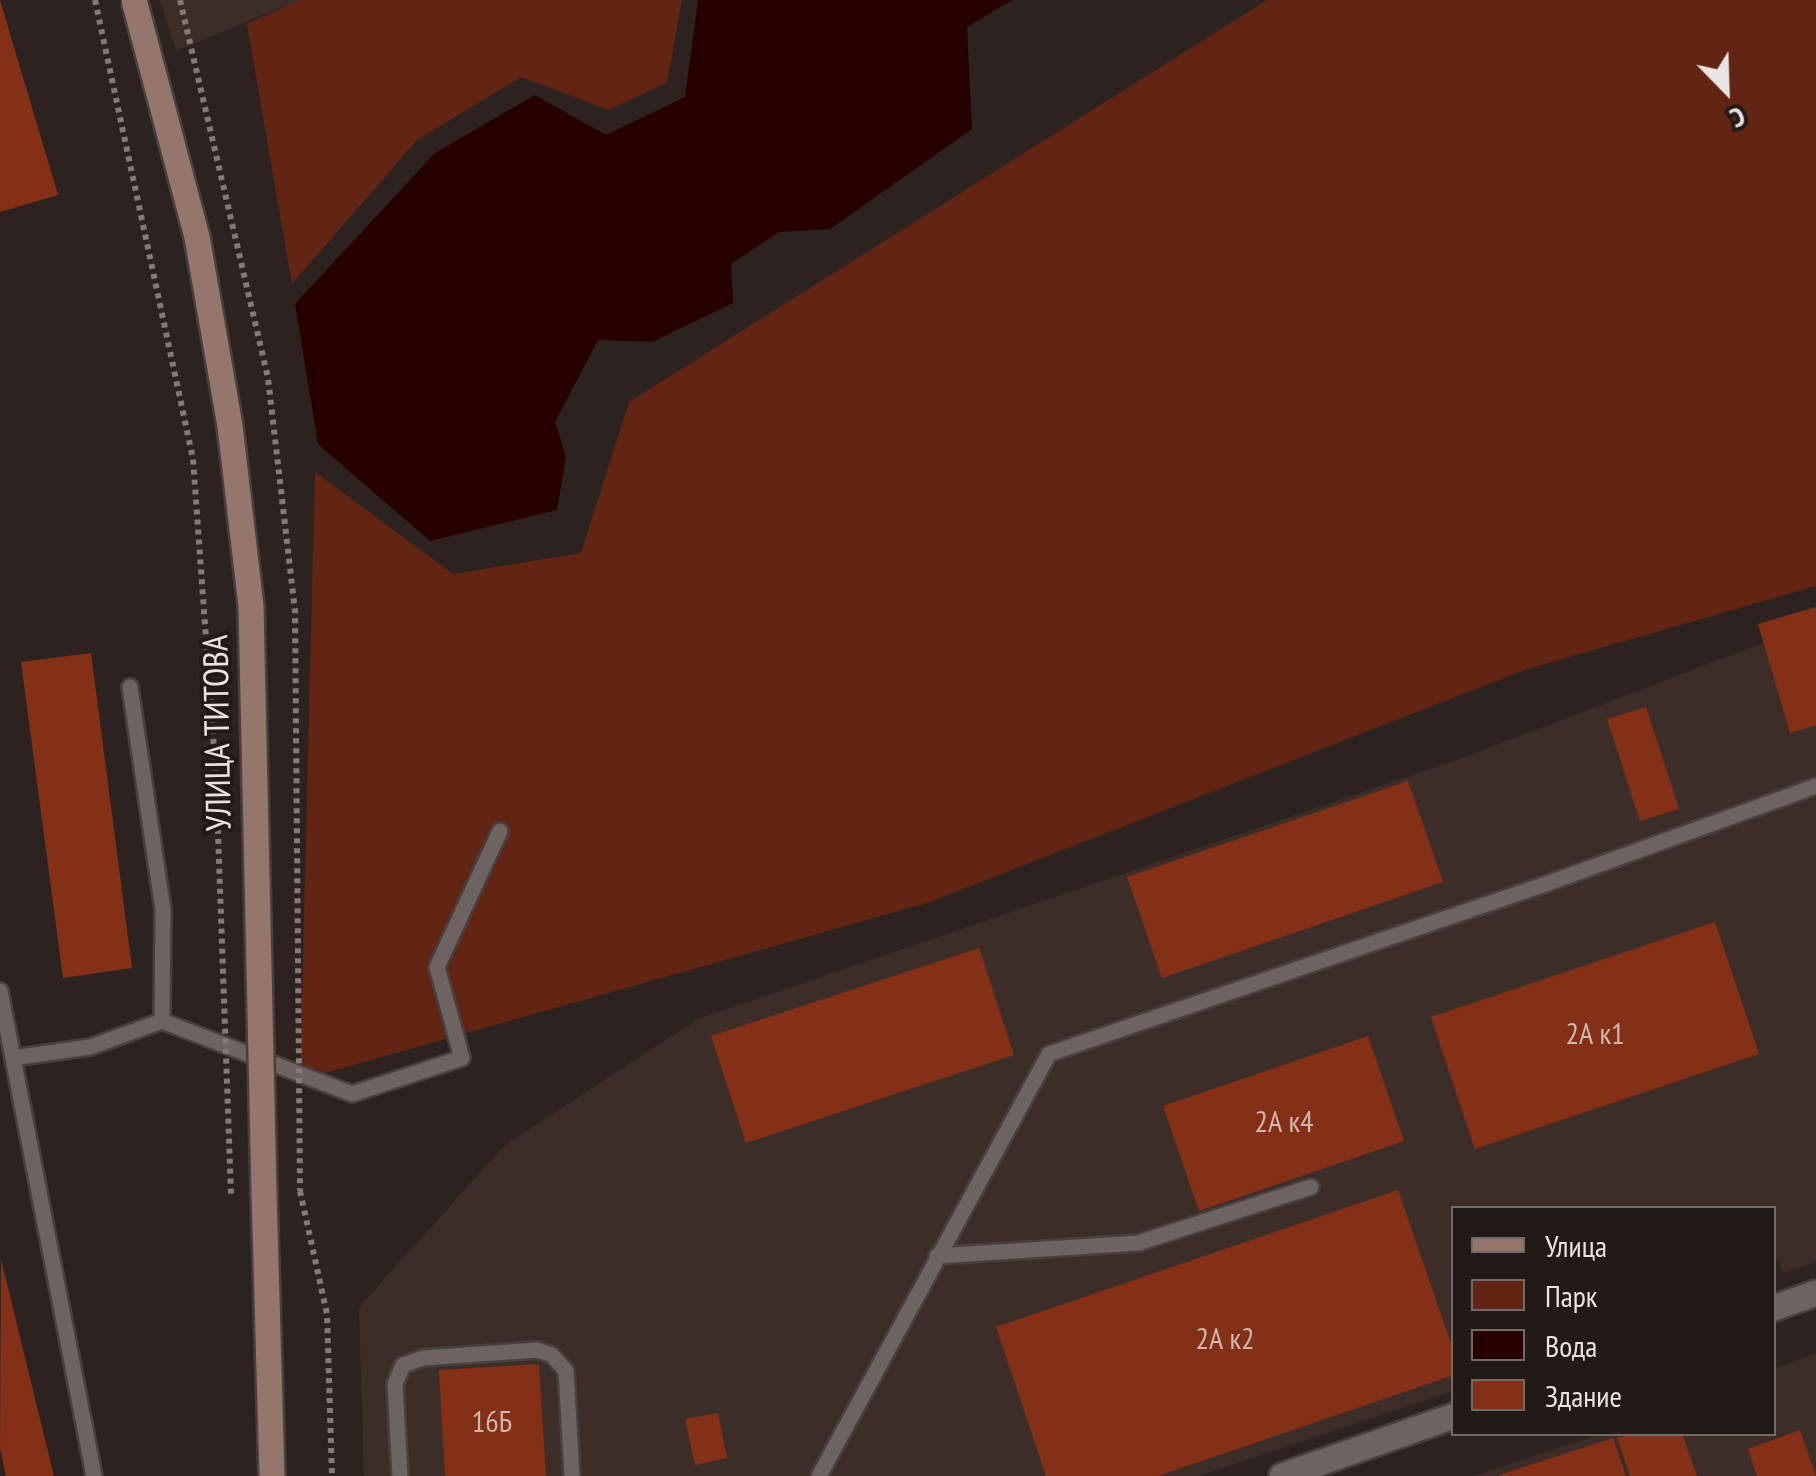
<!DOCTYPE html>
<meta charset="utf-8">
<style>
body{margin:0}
#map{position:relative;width:1816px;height:1476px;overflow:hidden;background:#2c2320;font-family:"PT Sans Narrow",sans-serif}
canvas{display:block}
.legend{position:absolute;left:1451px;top:1206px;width:325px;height:230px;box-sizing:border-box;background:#221a17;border:2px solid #726a68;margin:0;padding:12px 18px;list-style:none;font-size:30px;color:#e9e3e1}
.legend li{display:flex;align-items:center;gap:20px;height:50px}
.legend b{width:50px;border:2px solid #726a68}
.north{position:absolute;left:1676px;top:40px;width:100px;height:100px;-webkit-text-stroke:8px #221a17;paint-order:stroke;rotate:157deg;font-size:28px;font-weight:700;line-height:40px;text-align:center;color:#e9e3e1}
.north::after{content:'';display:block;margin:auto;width:35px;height:45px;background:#e9e3e1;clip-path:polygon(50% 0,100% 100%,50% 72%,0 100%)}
</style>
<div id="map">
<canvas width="1816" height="1476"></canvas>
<ul class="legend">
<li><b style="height:12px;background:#95766d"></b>Улица</li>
<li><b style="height:28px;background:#622513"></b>Парк</li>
<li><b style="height:28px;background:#270000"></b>Вода</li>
<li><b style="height:28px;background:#843016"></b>Здание</li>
</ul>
<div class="north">С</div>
</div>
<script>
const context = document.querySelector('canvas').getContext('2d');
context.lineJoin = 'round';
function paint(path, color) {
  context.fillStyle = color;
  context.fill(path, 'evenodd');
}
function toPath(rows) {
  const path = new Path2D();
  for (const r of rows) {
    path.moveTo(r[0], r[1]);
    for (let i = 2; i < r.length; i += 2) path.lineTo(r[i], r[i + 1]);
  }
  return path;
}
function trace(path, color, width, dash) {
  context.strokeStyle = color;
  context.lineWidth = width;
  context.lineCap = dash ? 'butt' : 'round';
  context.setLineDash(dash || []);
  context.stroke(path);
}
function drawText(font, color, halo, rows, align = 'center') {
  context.font = font + ' "PT Sans Narrow",sans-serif';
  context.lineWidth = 8;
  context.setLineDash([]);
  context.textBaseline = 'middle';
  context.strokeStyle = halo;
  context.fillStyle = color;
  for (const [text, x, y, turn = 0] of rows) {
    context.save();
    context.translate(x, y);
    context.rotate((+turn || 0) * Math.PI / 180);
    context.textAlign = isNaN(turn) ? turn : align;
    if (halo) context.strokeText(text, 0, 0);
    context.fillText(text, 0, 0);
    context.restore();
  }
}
const built = toPath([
 [160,0,299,0,176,51],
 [1816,607,1816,1262,1783,1273,1778,1260,1774,1261,1774,1208,1454,1208,1453,1391,1199,1476,364,1476,359,1307,505,1145,698,1019,1465,757,1763,643,1758,624],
 [1816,1353,1816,1476,1474,1476,1599,1434,1774,1434,1774,1369]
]);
const green = toPath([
 [299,0,682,0,667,82,609,110,521,77,417,140,292,284,247,24],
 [1267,0,1816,0,1816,586,1527,669,927,903,300,1080,315,472,453,574,581,553,629,402]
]);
const water = toPath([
 [1012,0,967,27,972,129,830,229,779,232,731,264,733,303,652,342,598,340,555,422,566,457,557,510,430,541,318,444,295,304,435,153,535,95,606,135,685,97,698,0]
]);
const building = toPath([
 [0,0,58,195,0,212],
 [1816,607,1816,725,1790,733,1758,624],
 [91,653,132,968,63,978,21,662],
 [1646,707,1679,809,1640,821,1607,719],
 [1408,781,1443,882,1162,978,1127,877],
 [1715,922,1759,1054,1475,1149,1431,1017],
 [979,948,1014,1055,746,1143,711,1036],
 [1368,1036,1404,1141,1199,1211,1163,1106],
 [1398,1190,1454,1352,1454,1375,1158,1476,1046,1476,996,1327],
 [1,1259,54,1476,6,1476,0,1449],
 [539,1364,546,1476,445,1476,439,1370],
 [718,1413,727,1458,695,1465,685,1419],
 [1800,1430,1816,1476,1757,1476,1748,1449],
 [1630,1434,1682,1434,1697,1476,1630,1476,1617,1438],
 [1613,1438,1626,1476,1499,1476,1499,1475]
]);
const path = toPath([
 [300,1191,327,1314,332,1476]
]);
const service = toPath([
 [0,991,94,1476],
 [162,1021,352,1094,462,1058,437,967,500,831],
 [13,1058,90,1047,162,1021,163,910,130,687],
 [937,1256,1138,1243,1311,1187],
 [400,1476,395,1384,403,1365,423,1358,537,1350,552,1355,566,1371,572,1476],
 [819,1476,1049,1054,1543,885,1816,786]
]);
const minor = toPath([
 [1774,1308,1816,1293],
 [1282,1476,1454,1416]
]);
const secondary = toPath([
 [264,1192,272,1476]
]);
const pathBridge = toPath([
 [95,0,193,459,216,777,231,1194],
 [180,0,268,378,295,611,300,1191]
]);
const secondaryBridge = toPath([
 [134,0,197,237,230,426,251,606,264,1192]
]);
const numberNames = [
 ["2А к1",1595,1035],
 ["2А к4",1284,1123],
 ["2А к2",1225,1340],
 ["16Б",492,1423]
];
const streetNames = [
 ["УЛИЦА ТИТОВА",219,733,-91]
];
paint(built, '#3c2d28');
paint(green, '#622513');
paint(water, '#270000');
paint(building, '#843016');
trace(service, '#47403e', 20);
trace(minor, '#47403e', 30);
trace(secondary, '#47403e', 30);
trace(path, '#837b79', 6, [5, 5]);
trace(service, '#6d6360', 15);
trace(minor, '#6d6360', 25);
trace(secondary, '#95766d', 25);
trace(secondaryBridge, '#47403e', 30, []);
trace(pathBridge, '#837b79', 6, [5, 5]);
trace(secondaryBridge, '#95766d', 25);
drawText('30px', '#d0b6ae', null, numberNames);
drawText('35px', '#e9e3e1', '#221a17', streetNames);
</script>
